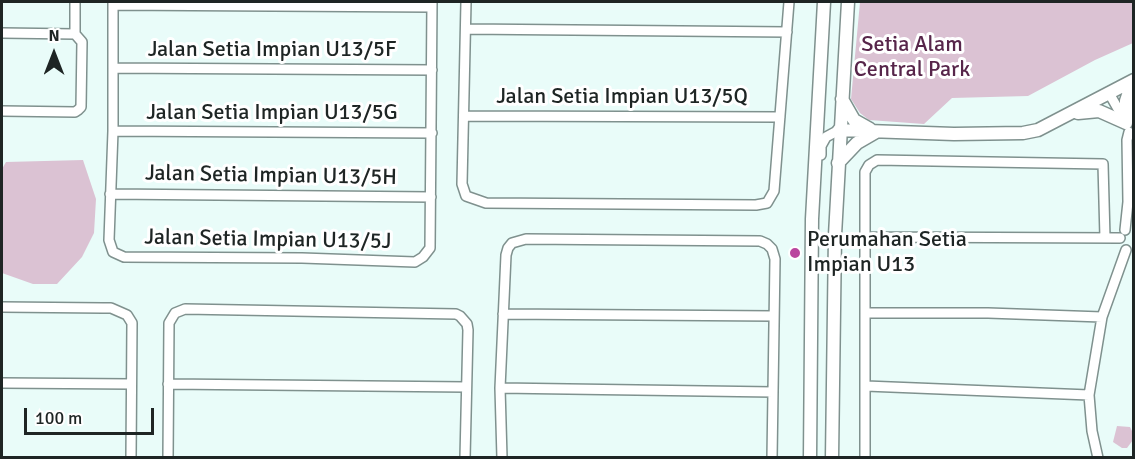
<!DOCTYPE html>
<style>
body{margin:0}
#map{position:relative;width:1135px;height:459px;overflow:hidden;background:#e9fcf9;font-family:Signika,sans-serif}
canvas{display:block}
.frame{position:absolute;inset:0;border:3px solid #1e2524;pointer-events:none}
.north{position:absolute;left:24px;top:24px;width:60px;height:60px;-webkit-text-stroke:4px #fff;paint-order:stroke;rotate:0deg;font-size:16px;font-weight:700;line-height:24px;text-align:center;color:#1e2524}
.north::after{content:'';display:block;margin:auto;width:21px;height:27px;background:#1e2524;clip-path:polygon(50% 0,100% 100%,50% 72%,0 100%)}
.scale{position:absolute;left:24px;top:408px;width:130px;height:27px;box-sizing:border-box;border:3px solid #1e2524;border-top:0;padding-left:8px;font-size:18px;line-height:21px;white-space:nowrap;color:#1e2524;-webkit-text-stroke:4px #fff;paint-order:stroke}
</style>
<div id="map">
<canvas width="1135" height="459"></canvas>
<div class="frame"></div>
<div class="north">N</div>
<div class="scale">100 m</div>
</div>
<script>
const context = document.querySelector('canvas').getContext('2d');
context.lineJoin = 'round';
function paint(path, color) {
  context.fillStyle = color;
  context.fill(path, 'evenodd');
}
function toPath(rows) {
  const path = new Path2D();
  for (const r of rows) {
    path.moveTo(r[0], r[1]);
    for (let i = 2; i < r.length; i += 2) path.lineTo(r[i], r[i + 1]);
  }
  return path;
}
function trace(path, color, width, dash) {
  context.strokeStyle = color;
  context.lineWidth = width;
  context.lineCap = dash ? 'butt' : 'round';
  context.setLineDash(dash || []);
  context.stroke(path);
}
function drawText(font, color, halo, rows, align = 'center') {
  context.font = font + ' Signika,sans-serif';
  context.lineWidth = 6;
  context.setLineDash([]);
  context.textBaseline = 'middle';
  context.strokeStyle = halo;
  context.fillStyle = color;
  for (const [text, x, y, turn = 0] of rows) {
    context.save();
    context.translate(x, y);
    context.rotate((+turn || 0) * Math.PI / 180);
    context.textAlign = isNaN(turn) ? turn : align;
    if (halo) context.strokeText(text, 0, 0);
    context.fillText(text, 0, 0);
    context.restore();
  }
}
const green = toPath([
 [860,2,1133,2,1133,43,1095,60,1028,96,952,98,924,124,869,120,860,113,851,99],
 [83,160,96,199,94,233,82,257,57,284,33,284,2,273,2,169,6,162],
 [1117,426,1130,427,1133,433,1133,440,1127,448,1122,448,1113,442]
]);
const street = toPath([
 [75,2,75,34],
 [113,2,113,131,109,240,113,252,124,257,302,258,415,262,423,257,430,248,432,2],
 [466,2,462,184,466,196,486,203,756,205,767,203,774,191,789,2],
 [113,5,432,7],
 [466,29,787,32],
 [2,33,75,34],
 [113,68,432,70],
 [1109,93,1126,123],
 [2,111,75,112,78,110,81,107,82,42,75,34],
 [464,116,780,117],
 [113,131,432,133],
 [821,155,821,146,826,137,839,130],
 [110,194,431,197],
 [1125,230,1128,202,1127,140,1129,132],
 [864,237,1120,238],
 [2,307,103,308,111,308,127,315,132,323,131,458],
 [865,313,988,313,1102,317],
 [503,314,774,316],
 [2,383,131,384],
 [168,384,466,387],
 [866,386,1089,395],
 [500,388,773,392],
 [168,458,169,323,175,313,185,309,456,314,460,316,467,324,468,330,465,458],
 [502,458,500,388,506,255,508,248,512,243,526,239,760,241,767,244,772,249,775,259,772,458],
 [865,458,865,172,869,165,877,160,1103,164,1105,238],
 [1098,458,1092,431,1089,395,1102,317,1126,250]
]);
const secondary = toPath([
 [842,99,854,120,870,129],
 [1078,113,1099,111,1126,123,1126,101,1129,92,1134,88],
 [839,130,954,134,1023,133,1038,130,1134,80],
 [838,163,857,143,876,132],
 [810,458,812,219,824,2],
 [832,458,835,235,848,2]
]);
const markers = [
 [795,253,6,"#ba459e"]
];
const parkNames = [
 ["Setia Alam",912,45],
 ["Central Park",912,70]
];
const streetNames = [
 ["Jalan Setia Impian U13/5F",272,50],
 ["Jalan Setia Impian U13/5Q",622,97],
 ["Jalan Setia Impian U13/5G",272,113],
 ["Jalan Setia Impian U13/5H",271,176,1],
 ["Jalan Setia Impian U13/5J",268,240,1]
];
const poiNames = [
 ["Perumahan Setia",807,240],
 ["Impian U13",807,265]
];
paint(green, '#dbc2d3');
trace(street, '#7f918e', 12);
trace(secondary, '#7f918e', 15);
trace(street, '#fff', 9);
trace(secondary, '#fff', 12);
for (const [x, y, r, color] of markers) {
  const dot = new Path2D();
  dot.arc(x, y, r, 0, 2 * Math.PI);
  context.fillStyle = color;
  context.fill(dot);
  trace(dot, '#fff', 2);
}
drawText('22px', '#57254a', '#fff', parkNames);
drawText('22px', '#1e2524', '#fff', streetNames);
drawText('22px', '#1e2524', '#fff', poiNames, 'left');
</script>
